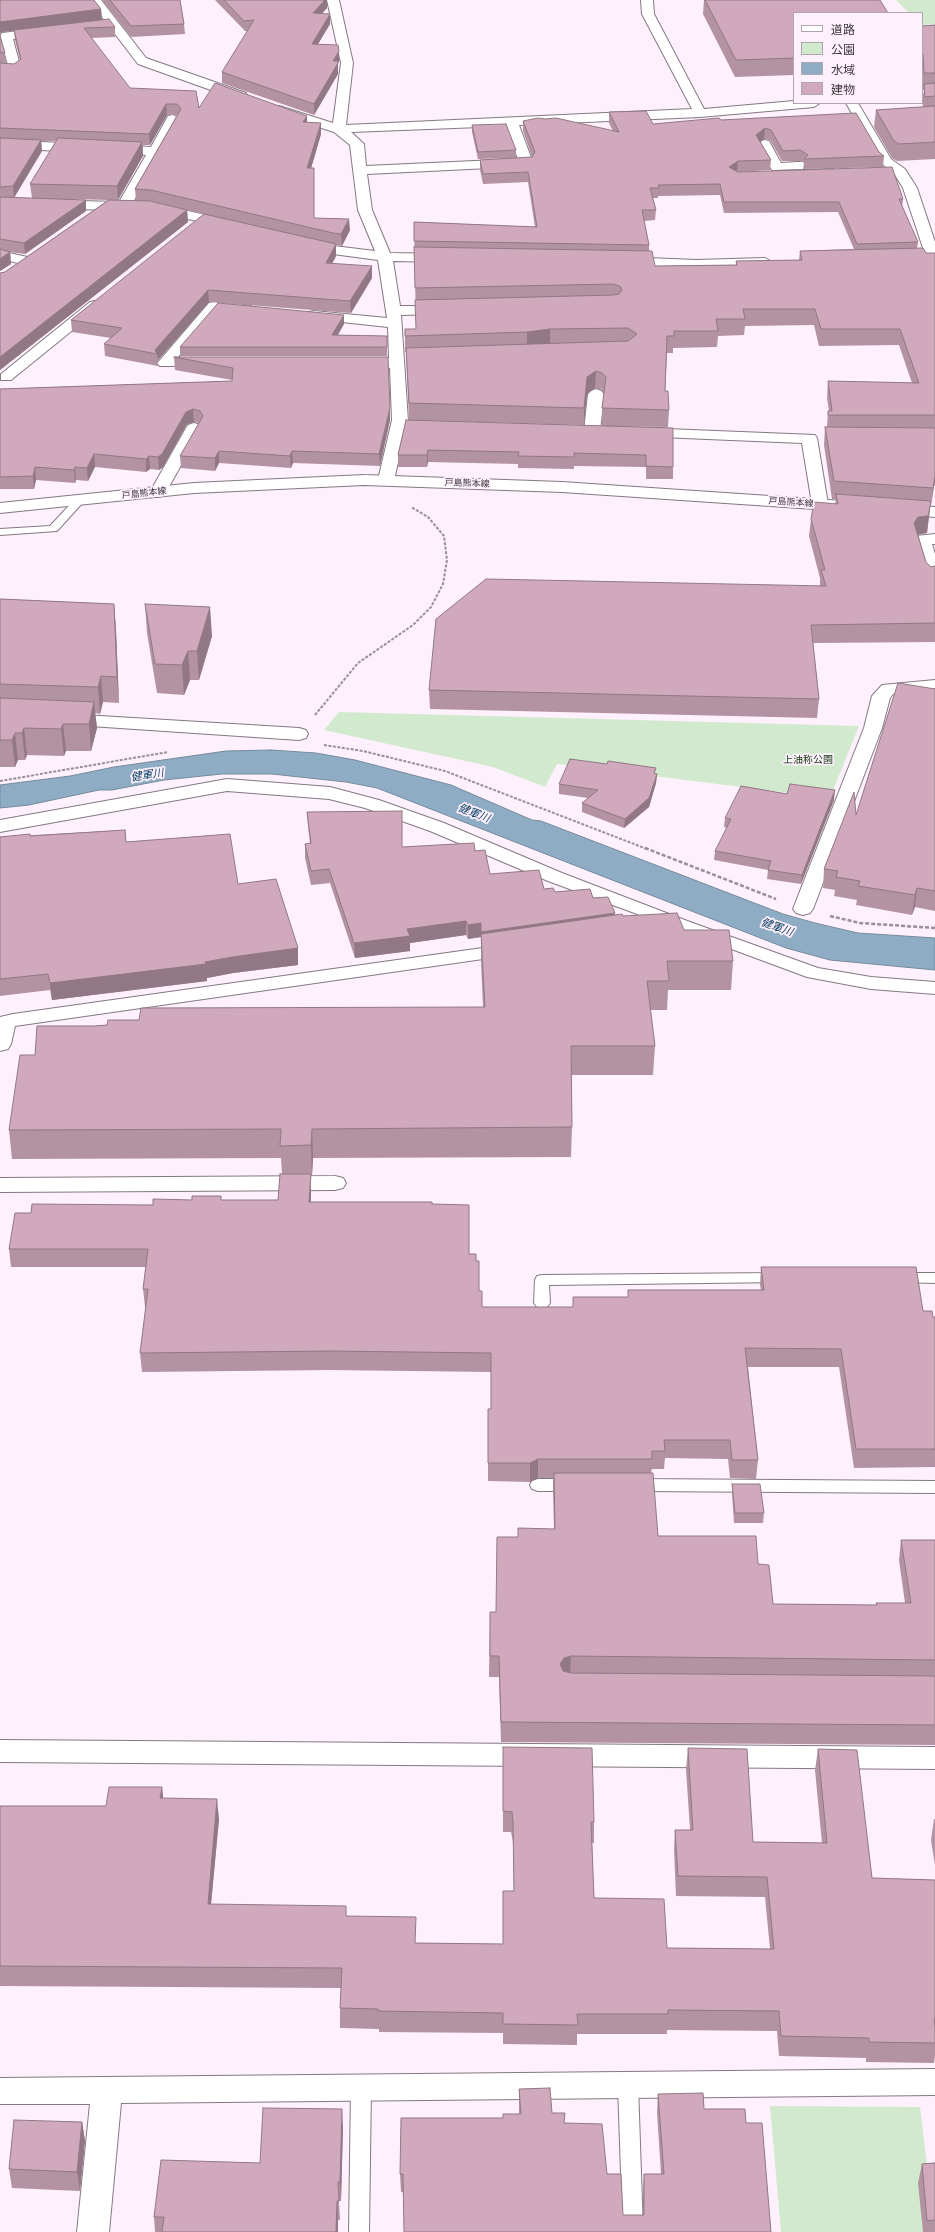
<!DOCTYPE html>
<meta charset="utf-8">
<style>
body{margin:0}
#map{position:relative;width:935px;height:2232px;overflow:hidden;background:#fef1fd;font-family:Commissioner,"Noto Sans JP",sans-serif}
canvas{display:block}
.legend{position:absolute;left:793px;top:12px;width:130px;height:92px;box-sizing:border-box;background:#fef1fd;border:1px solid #b0a6af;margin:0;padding:5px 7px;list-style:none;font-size:12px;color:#3a3539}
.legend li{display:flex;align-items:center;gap:8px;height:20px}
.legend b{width:20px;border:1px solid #b0a6af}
</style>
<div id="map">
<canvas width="935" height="2232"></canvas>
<ul class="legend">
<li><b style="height:5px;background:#fff"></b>道路</li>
<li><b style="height:11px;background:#d1e9cd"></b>公園</li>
<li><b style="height:11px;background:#8eadc5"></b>水域</li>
<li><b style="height:11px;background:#d0aabc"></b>建物</li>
</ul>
</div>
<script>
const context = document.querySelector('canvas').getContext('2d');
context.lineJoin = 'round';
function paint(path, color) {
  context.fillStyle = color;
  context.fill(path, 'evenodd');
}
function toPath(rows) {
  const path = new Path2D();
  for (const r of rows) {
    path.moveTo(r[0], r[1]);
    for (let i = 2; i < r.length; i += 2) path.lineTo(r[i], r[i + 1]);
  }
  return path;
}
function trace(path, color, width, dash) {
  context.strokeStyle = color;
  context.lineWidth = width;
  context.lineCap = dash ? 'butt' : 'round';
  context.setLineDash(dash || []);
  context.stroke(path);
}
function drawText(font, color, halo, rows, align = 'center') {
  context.font = font + ' Commissioner,"Noto Sans JP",sans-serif';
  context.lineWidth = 3.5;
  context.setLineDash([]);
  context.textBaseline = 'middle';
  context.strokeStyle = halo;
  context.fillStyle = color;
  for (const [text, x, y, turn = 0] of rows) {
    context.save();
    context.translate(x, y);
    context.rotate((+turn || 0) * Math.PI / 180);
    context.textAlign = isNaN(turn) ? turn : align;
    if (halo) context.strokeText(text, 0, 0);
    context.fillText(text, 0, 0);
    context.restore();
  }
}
const green = toPath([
 [896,0,935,0,935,24,922,25,922,13,909,13],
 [339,712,859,726,830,798,557,764,545,787,493,767,324,730],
 [770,2106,920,2107,935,2232,781,2232]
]);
const water = toPath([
 [271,750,316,753,355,760,451,785,532,820,541,821,783,914,815,923,858,933,935,938,935,970,830,960,786,948,377,788,346,782,272,774,222,774,164,780,112,790,99,790,29,805,0,808,0,785,70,776,114,767,226,751,271,750]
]);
const pathFar1 = toPath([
 [315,715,358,663,413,625,431,607,443,584,447,560,444,536,428,517,411,507],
 [324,745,363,751,445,771,647,849],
 [0,781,168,752]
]);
const path = toPath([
 [645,848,776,899],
 [830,916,860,923,935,928]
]);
const lane = toPath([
 [81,496,86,499,57,531,0,535,0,529,50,526,77,497,81,496],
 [779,1273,784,1274,786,1278,784,1282,549,1285,550,1303,547,1307,537,1307,534,1303,535,1280,537,1276,542,1275,779,1273],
 [899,1273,935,1273,935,1283,894,1282,892,1278,894,1274,899,1273],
 [538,1479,573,1479,579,1481,581,1485,579,1489,573,1491,538,1491,532,1489,530,1485,532,1481,538,1479],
 [635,1479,935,1481,935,1493,635,1491,629,1489,627,1485,629,1481,635,1479],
 [628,2076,635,2079,638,2085,643,2232,623,2232,618,2085,621,2079,628,2076],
 [361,2078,368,2081,371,2087,369,2232,349,2232,351,2087,354,2081,361,2078]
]);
const street = toPath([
 [89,0,101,0,146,58,246,93,247,96,246,99,236,99,138,64,89,0],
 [327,0,339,0,353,63,346,125,692,109,642,14,641,0,653,0,654,14,704,109,794,101,794,103,820,103,814,107,700,117,519,125,533,163,531,166,367,174,372,210,390,253,443,254,450,258,443,262,393,261,400,306,446,306,451,307,453,310,451,313,446,314,401,315,408,421,434,422,440,424,442,427,440,430,434,432,405,431,394,480,392,483,386,485,380,483,378,480,392,420,390,368,358,368,353,366,350,363,353,360,358,358,389,358,388,327,314,319,309,318,307,315,309,312,314,311,387,318,378,260,333,254,302,246,300,243,307,239,334,246,375,251,358,210,350,145,334,132,274,113,272,110,279,106,333,123,341,63,327,0],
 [506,126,518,159,366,166,364,144,351,132,506,126],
 [44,28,48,29,50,32,48,35,13,39,21,69,15,73,0,72,0,64,8,65,0,37,2,33,44,28],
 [846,103,858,103,891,159,905,169,917,188,935,242,935,267,928,263,903,188,895,175,879,161,846,103],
 [173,115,180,119,133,202,151,203,229,220,234,221,236,224,234,227,229,228,151,211,0,207,0,199,119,202,146,155,114,153,107,149,114,145,151,147,168,116,173,115],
 [0,140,82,144,89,148,82,152,0,148,0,140],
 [764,140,769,141,781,163,833,160,840,164,833,168,772,170,757,144,764,140],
 [0,251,32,258,34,261,27,265,0,259,0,251],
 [624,257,696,260,765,258,772,262,765,266,696,268,619,264,617,261,619,258,624,257],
 [95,301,100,302,102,305,100,308,11,380,1,380,1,374,90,302,95,301],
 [214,302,246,305,251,306,253,309,251,312,246,313,218,311,177,358,204,358,209,360,212,363,209,366,160,366,157,363,160,360,209,303,214,302],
 [596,389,601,391,604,394,600,431,598,434,592,436,586,434,584,431,588,394,591,391,596,389],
 [194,423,200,425,202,428,166,492,164,495,158,497,152,495,150,492,186,428,188,425,194,423],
 [642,428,815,435,817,438,828,504,826,508,820,509,814,508,812,504,802,443,636,436,634,433,636,430,642,428],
 [935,534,935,544,932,544,935,554,935,584,929,583,926,579,914,540,916,536,935,534],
 [935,680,935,690,893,694,890,698,882,728,813,909,810,913,803,915,796,913,793,909,864,728,872,696,882,685,935,680],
 [67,714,299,728,306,730,308,734,306,738,299,740,60,724,58,720,60,716,67,714],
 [227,779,330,787,379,800,444,823,562,873,690,922,818,968,871,977,935,982,935,994,871,989,807,977,548,881,430,831,365,808,329,799,227,791,0,832,0,820,227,779],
 [511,944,518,946,521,950,518,954,15,1026,11,1044,8,1049,0,1051,0,1017,13,1014,511,944],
 [335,1176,343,1178,346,1183,343,1188,335,1190,0,1192,0,1178,335,1176],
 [0,1740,935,1747,935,1769,0,1762,0,1740],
 [935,2069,935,2095,121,2103,109,2232,77,2232,90,2104,0,2104,0,2078,935,2069]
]);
const secondary = toPath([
 [364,475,562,482,844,501,850,502,852,506,850,510,844,511,562,492,364,485,194,493,0,513,0,503,194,483,364,475],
 [900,504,935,507,935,517,894,513,892,509,894,505,900,504]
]);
const wall = toPath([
 [0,0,101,9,102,20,115,27,115,37,91,38,130,88,199,108,307,122,321,134,311,168,314,180,314,218,350,230,342,246,336,245,336,256,332,263,372,278,351,313,209,302,158,360,158,366,105,356,104,344,111,338,72,332,71,320,237,222,160,204,187,210,188,222,0,370,0,273,5,272,108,200,72,199,86,211,25,254,9,252,10,252,11,264,0,271,0,35,5,53,6,63,14,64,20,60,15,40,14,31,1,32,0,34],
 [167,115,177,115,135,189,136,201,118,200,143,156,143,145,150,145],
 [41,141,56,141,30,184,32,198,14,197,42,151],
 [102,0,180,0,184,24,185,34,131,37],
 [215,0,327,0,327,8,322,13,330,24,318,44,339,61,338,63,338,74,314,115,222,83,222,72,248,31,245,31],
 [704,0,880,0,794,13,794,75,735,77,703,14],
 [935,25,935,159,897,161,892,158,874,127,876,110,923,107,922,100,924,90,922,90,922,26],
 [609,112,653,124,856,113,879,152,884,156,883,167,803,169,804,163,800,161,782,161,770,140,764,139,760,141,771,160,770,170,737,172,903,199,902,208,918,242,917,248,926,253,935,253,935,486,934,486,931,505,930,505,927,533,918,534,926,562,931,567,935,566,935,642,813,643,819,699,817,718,430,709,429,690,820,586,820,578,809,536,811,519,835,504,836,499,832,499,824,445,825,427,827,427,828,411,829,411,827,398,828,381,912,383,899,345,819,346,814,325,745,326,744,335,718,336,717,347,673,348,673,353,667,353,665,391,669,410,668,427,602,426,602,408,604,393,602,390,595,388,587,394,584,425,409,420,406,352,405,352,405,329,416,329,414,222,535,227,528,182,483,184,480,170,480,160,514,158,478,159,472,132,472,125,516,150,516,158,532,157,523,131,523,121,545,119,613,131,609,123],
 [720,195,724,213,838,212,854,249,800,251,799,260,736,261,736,265,655,266,649,251,649,245,644,221,655,220,656,210,653,198,658,198,658,196],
 [344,324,338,335,387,336,387,356,180,356,180,347],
 [174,357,388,357,390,420,380,466,293,463,291,468,219,463,215,471,181,468,180,456,199,423,194,422,187,424,163,467,159,470,150,469,146,472,95,467,88,481,76,480,75,483,36,480,34,489,0,489,0,389,232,381,232,380,175,370],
 [406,420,673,428,673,479,646,479,646,467,574,466,574,469,518,468,518,464,428,462,427,467,398,467,398,455],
 [0,599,114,604,116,630,119,703,103,702,100,714,95,713,97,728,91,751,66,751,64,756,27,755,25,760,18,760,15,767,0,767],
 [145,604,212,636,199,680,190,680,184,695,157,693,147,633],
 [935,688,935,911,915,907,912,915,856,905,857,900,834,896,835,890,823,888,824,869,856,815],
 [655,773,657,774,656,783,649,807,624,828,582,812,582,803,588,798,559,794,559,784],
 [787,794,834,800,801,884,767,879,768,870,714,860,715,851,727,828,724,827,725,818],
 [307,812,402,847,475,851,490,874,555,892,593,898,615,915,684,930,733,961,731,990,668,990,667,1010,650,1010,655,1046,653,1075,571,1075,572,1127,571,1157,313,1158,312,1175,311,1175,311,1202,432,1204,469,1254,476,1261,479,1291,482,1307,573,1307,573,1297,628,1297,628,1290,761,1290,760,1285,761,1267,923,1311,933,1317,935,1317,935,1467,854,1468,839,1367,748,1367,758,1460,756,1479,730,1478,728,1459,665,1458,664,1469,652,1469,651,1473,658,1536,758,1564,773,1604,876,1605,876,1603,905,1603,899,1560,901,1540,935,1540,935,1745,501,1742,499,1677,489,1677,490,1612,496,1612,518,1537,554,1529,553,1493,553,1478,538,1478,530,1482,488,1481,488,1409,491,1409,491,1372,330,1370,142,1372,140,1353,146,1307,145,1307,143,1289,146,1267,11,1267,9,1249,31,1213,221,1200,278,1200,282,1174,281,1158,12,1159,9,1130,35,1055,94,1026,107,1025,139,1020,483,1007,481,962,481,937,468,939,466,935,410,943,410,951,355,958,330,883,311,885,305,858,305,844,310,844,308,826],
 [125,830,126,842,238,884,298,948,298,965,233,973,207,978,207,981,52,1000,50,990,0,996,0,837],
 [732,1484,764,1513,763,1523,734,1523,732,1493],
 [503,1747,594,1822,594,1843,592,1843,594,1898,667,1948,770,1949,765,1897,676,1896,674,1850,675,1830,690,1830,686,1769,688,1748,753,1842,822,1843,815,1770,818,1749,872,1878,935,1880,935,2056,934,2063,866,2062,866,2058,779,2056,777,2031,667,2030,667,2034,577,2034,577,2045,503,2044,503,2033,379,2032,379,2029,340,2028,340,2008,341,1988,0,1986,0,1806,106,1806,162,1787,163,1798,219,1819,211,1904,347,1916,416,1943,503,1944,514,1891,513,1842,511,1832,503,1832],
 [934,1819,935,1819,935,1865,931,1840],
 [519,2089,564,2123,607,2174,623,2215,643,2215,643,2192,644,2174,661,2174,657,2112,658,2094,746,2123,771,2232,401,2192,400,2174,503,2118,519,2114],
 [82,2122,85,2141,80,2191,12,2188,9,2169],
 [343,2127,341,2201,339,2201,340,2220,338,2220,338,2232,155,2232,154,2217,260,2163],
 [935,2163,935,2232,923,2232,918,2183,922,2164]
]);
const shadedWall = toPath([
 [325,0,327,0,327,8,313,23,313,13],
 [101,9,102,20,1,32,0,34,0,22],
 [330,14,330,24,312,54,312,44],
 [339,51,339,61,338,63,338,74,314,115,314,104,333,61],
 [166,104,167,115,150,145,149,134],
 [307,116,307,127,303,122],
 [321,123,321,134,308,179,307,168],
 [765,128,764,139,756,145,756,135],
 [41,140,42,151,14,198,13,186],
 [142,142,143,156,118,200,117,186],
 [738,161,737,172,729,167],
 [86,200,86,211,25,254,24,243],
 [187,210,188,222,0,370,0,357],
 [349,219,350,230,342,246,341,234],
 [336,244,336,256,327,274,326,263],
 [10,252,11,264,0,271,0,259],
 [372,266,372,278,351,313,350,301],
 [208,290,209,302,158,360,157,354,155,350],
 [344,315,344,324,332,344,332,335],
 [550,329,550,346,527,348,527,332],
 [596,371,595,388,587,394,584,425,584,408,587,377],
 [390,408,390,420,380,466,379,454],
 [193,409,194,422,187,424,163,467,159,470,158,457,186,412],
 [428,450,428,462,427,467,427,455],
 [219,451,219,463,215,471,215,458],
 [292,451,293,463,291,468,290,456],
 [94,454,95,467,88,481,87,468],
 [149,456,150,469,146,472,146,459],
 [35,467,36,480,34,489,33,476],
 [75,467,76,480,75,483,74,470],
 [935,476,934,486,931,505,933,488],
 [931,501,927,533,916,535,914,523,918,517],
 [114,604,116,630,119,703,117,677],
 [210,607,212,636,199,680,197,651],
 [188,651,190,680,184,695,182,665],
 [101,676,103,702,100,714,98,687],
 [94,702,97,728,91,751,89,724],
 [63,724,66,751,64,756,61,729],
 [24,728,27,755,25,760,22,733],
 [15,733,18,760,15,767,12,740],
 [657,774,656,783,649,807,624,828,625,819],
 [835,790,834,800,801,884,802,875],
 [917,888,915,907,912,915,915,895],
 [615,913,615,927,481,937,468,939,468,925,481,923],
 [466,921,466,935,410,943,410,951,355,958,354,943,407,929],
 [298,948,298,965,233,973,207,978,207,981,52,1000,50,983,205,962,232,957],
 [312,1129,313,1158,312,1175,311,1145],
 [311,1174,311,1192,310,1220,309,1202],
 [538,1459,538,1478,530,1482,530,1463],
 [571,1656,570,1676,564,1679,560,1664,564,1658],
 [162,1787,164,1807,160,1798],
 [217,1799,219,1819,209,1925,208,1904],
 [342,2109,343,2127,341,2201,340,2182],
 [82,2122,85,2141,80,2191,77,2172],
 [337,2201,338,2220,338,2232,336,2232]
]);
const building = toPath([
 [0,0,94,0,101,9,0,22,0,0],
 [110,0,180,0,184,24,131,26,110,0],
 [224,0,325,0,313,13,330,14,312,44,338,45,339,51,333,61,338,61,338,63,314,104,222,72,254,20,244,21,224,0],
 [705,0,880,0,888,13,794,13,794,58,736,60,705,0],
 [109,19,115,27,84,28,130,88,196,91,199,108,215,83,307,116,303,122,321,123,307,168,314,168,314,218,349,219,341,234,333,233,151,190,135,189,181,109,177,104,166,104,149,134,0,128,0,63,14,64,21,59,14,30,109,19],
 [935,25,935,73,924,73,923,54,922,54,922,26,935,25],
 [0,36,5,53,0,52,0,36],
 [935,83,935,96,925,97,924,84,935,83],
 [935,106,935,142,899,144,894,141,876,110,935,106],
 [646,111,653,124,719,118,721,120,856,113,879,152,884,156,804,159,808,155,800,150,783,151,771,130,765,128,756,135,771,160,738,161,729,167,738,172,892,167,903,199,899,199,918,242,857,244,839,202,724,202,720,184,658,185,659,188,650,188,656,210,642,210,649,245,414,241,414,222,537,227,528,172,483,174,480,160,532,157,535,152,523,121,538,118,545,119,556,118,619,132,609,112,646,111],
 [506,124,516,150,478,152,472,125,506,124],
 [0,138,41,140,13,186,0,187,0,138],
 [58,138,142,142,117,186,30,184,58,138],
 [0,197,86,200,24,243,0,239,0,197],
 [109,200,150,201,187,210,0,357,0,273,5,272,109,200],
 [204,214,336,244,326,263,372,266,350,301,208,290,155,350,157,354,104,344,122,328,71,320,204,214],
 [414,247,652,251,655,266,737,265,736,261,802,260,800,251,923,248,926,253,935,253,935,415,828,415,828,411,832,411,828,381,919,383,900,329,821,329,815,309,743,309,745,319,716,319,718,331,674,331,674,336,667,336,665,391,668,391,669,410,602,408,606,377,602,373,596,371,587,377,584,408,409,403,406,348,628,341,637,334,628,328,550,329,527,332,405,336,405,329,416,329,415,300,614,295,619,294,622,290,620,286,613,284,415,288,414,247],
 [0,249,10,252,0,259,0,249],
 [218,303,344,315,332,335,387,336,387,347,180,347,218,303],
 [174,357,388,357,390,408,379,454,292,451,290,456,219,451,215,458,180,456,203,416,200,411,193,409,186,412,162,454,158,457,149,456,146,459,94,454,87,468,75,467,74,470,35,467,33,476,0,477,0,389,232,381,233,368,174,357],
 [406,420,673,428,673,467,646,466,646,455,574,453,574,457,518,456,519,452,428,450,427,455,398,455,406,420],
 [825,427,935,428,935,476,933,488,834,481,825,427],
 [836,494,931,501,928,516,918,517,914,523,926,562,931,567,935,566,935,623,811,625,819,699,429,690,436,619,486,579,826,586,821,570,825,570,811,519,814,502,838,504,836,494],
 [0,599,114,604,117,677,101,676,98,687,0,684,0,599],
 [145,604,210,607,197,651,188,651,182,665,155,664,145,604],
 [898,683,935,689,935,688,935,891,917,888,915,895,858,886,860,881,836,877,838,871,824,869,854,792,856,815,898,683],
 [0,698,94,702,89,724,63,724,61,729,24,728,22,733,15,733,12,740,0,740,0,698],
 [570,759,607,764,608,761,656,768,654,773,657,774,649,798,625,819,582,803,598,790,559,784,570,759],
 [790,784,835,790,802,875,768,870,771,861,715,851,731,819,725,818,741,786,787,794,790,784],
 [402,811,402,847,474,843,475,851,485,850,490,874,539,870,544,889,553,888,555,892,590,889,593,898,608,897,615,913,481,932,481,923,468,925,466,921,407,929,410,936,354,943,329,869,311,871,305,844,311,843,307,812,402,811],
 [125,830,126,842,230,834,238,884,276,879,298,948,232,957,205,962,206,964,50,983,48,974,0,979,0,837,30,834,30,836,125,830],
 [677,913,684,930,729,930,733,961,667,961,669,981,647,981,655,1046,571,1046,572,1127,312,1129,311,1145,280,1146,281,1129,9,1130,20,1055,35,1055,37,1026,94,1026,107,1025,108,1020,139,1020,141,1008,485,1007,481,934,622,914,623,916,677,913],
 [280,1174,311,1174,309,1202,432,1202,432,1204,469,1205,469,1254,476,1254,476,1261,479,1261,479,1291,482,1291,482,1307,573,1307,573,1297,628,1297,628,1290,764,1290,761,1267,916,1267,923,1311,932,1311,933,1317,935,1317,935,1449,856,1449,841,1349,745,1348,758,1460,732,1460,730,1440,664,1440,665,1451,652,1451,652,1459,538,1459,530,1463,488,1463,488,1409,491,1409,491,1353,330,1351,140,1353,148,1289,143,1289,148,1249,9,1249,15,1213,31,1213,32,1204,153,1205,153,1199,192,1200,192,1196,221,1196,221,1200,278,1200,280,1174],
 [554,1473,653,1473,658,1536,756,1536,758,1564,769,1565,773,1604,877,1605,876,1603,911,1603,901,1540,935,1540,935,1660,571,1656,564,1658,560,1664,563,1671,571,1673,935,1676,935,1725,501,1722,499,1656,490,1656,490,1612,496,1612,497,1537,518,1537,518,1528,555,1529,554,1473],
 [732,1484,760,1484,764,1513,735,1513,732,1484],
 [503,1747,592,1748,594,1822,591,1822,594,1898,664,1899,667,1948,774,1949,767,1877,678,1876,675,1830,693,1830,688,1748,747,1749,753,1842,827,1843,818,1749,857,1750,872,1878,935,1880,935,2019,934,2019,935,2026,935,2043,869,2042,869,2038,781,2036,779,2011,668,2010,668,2014,577,2014,578,2025,503,2024,503,2013,378,2011,378,2009,340,2008,342,1968,0,1966,0,1806,106,1806,109,1787,162,1787,160,1798,217,1799,208,1904,346,1906,346,1916,416,1917,415,1943,503,1944,503,1891,514,1891,513,1822,512,1812,503,1811,503,1747],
 [550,2088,552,2113,565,2113,564,2123,602,2124,607,2174,621,2174,623,2215,644,2215,644,2174,664,2174,658,2094,703,2093,704,2109,745,2109,746,2123,762,2123,771,2232,404,2232,403,2174,400,2174,401,2118,503,2118,503,2114,521,2114,519,2089,550,2088],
 [263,2108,342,2109,340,2182,338,2182,339,2201,337,2201,336,2232,162,2232,164,2217,154,2217,161,2160,260,2163,263,2108],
 [14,2120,82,2122,77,2172,9,2169,14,2120],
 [935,2163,935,2220,927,2221,922,2164,935,2163]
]);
const farStreetnames = [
 ["戸島熊本線",467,483,2],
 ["戸島熊本線",144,493,-6],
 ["戸島熊本線",791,502,4]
];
const parkNames = [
 ["上油称公園",808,760]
];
const waterNames = [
 ["健軍川",147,775,-8],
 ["健軍川",474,813,21],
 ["健軍川",777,927,19]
];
paint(green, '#d1e9cd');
paint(water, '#8eadc5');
trace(water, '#75899b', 1);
trace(lane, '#847883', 2);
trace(street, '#847883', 2);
trace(secondary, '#847883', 2);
trace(pathFar1, '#988f97', 2, [3, 1.5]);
trace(path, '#988f97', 2.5, [4, 2]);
paint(lane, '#fff');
paint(street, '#fff');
paint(secondary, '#fff');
paint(wall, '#b392a2');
paint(shadedWall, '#927784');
paint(building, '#d0aabc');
trace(building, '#927784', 1);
drawText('9px', '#3a3539', '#fef1fd', farStreetnames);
drawText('10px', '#10340a', '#fef1fd', parkNames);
drawText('italic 11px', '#0e4466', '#fef1fd', waterNames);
</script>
